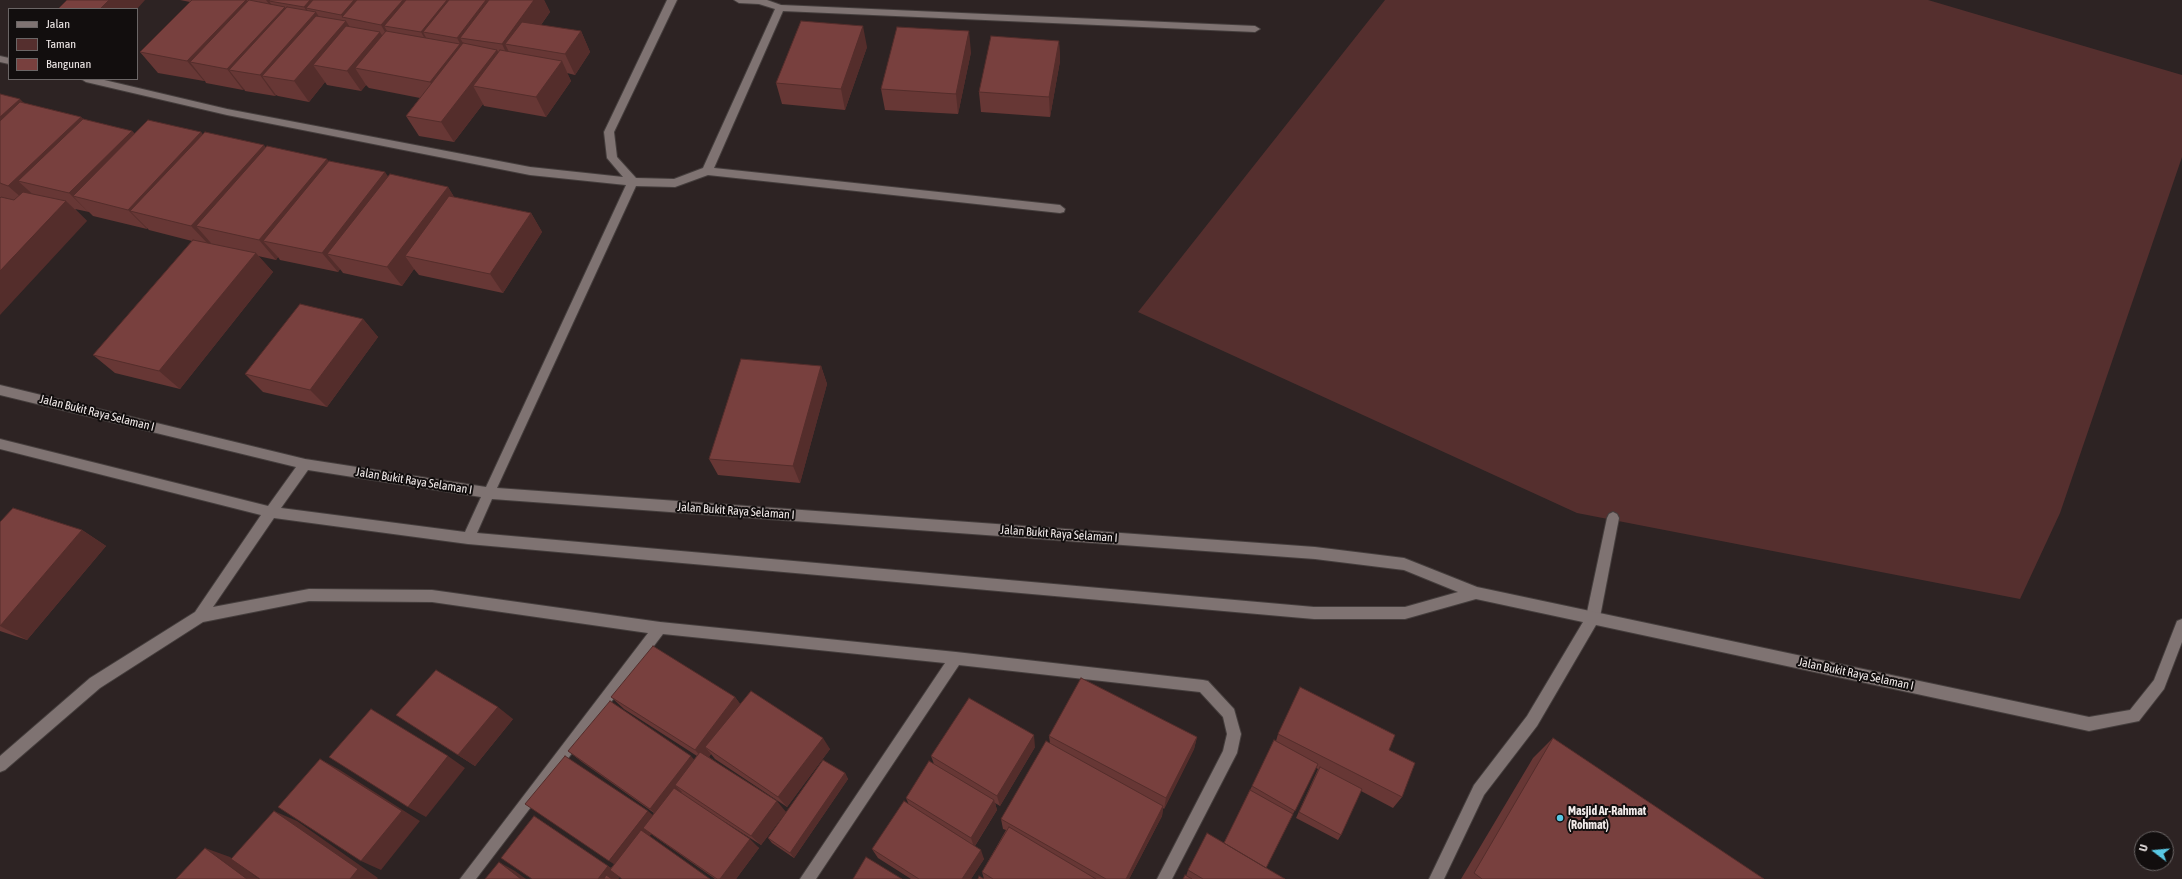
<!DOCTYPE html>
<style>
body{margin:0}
#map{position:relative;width:2182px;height:879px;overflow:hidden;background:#2d2323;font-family:"Asap Condensed",sans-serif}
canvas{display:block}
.legend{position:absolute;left:8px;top:8px;width:130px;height:72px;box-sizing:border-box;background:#120e0e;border:1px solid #6b6666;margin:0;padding:5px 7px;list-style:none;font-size:12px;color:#f1eae9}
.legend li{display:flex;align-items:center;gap:8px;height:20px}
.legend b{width:20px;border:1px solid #6b6666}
.north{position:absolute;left:2134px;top:831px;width:40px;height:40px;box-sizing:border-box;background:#120e0e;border:1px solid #6b6666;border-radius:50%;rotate:286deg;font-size:11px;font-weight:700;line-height:16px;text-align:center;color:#f1eae9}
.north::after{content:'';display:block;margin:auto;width:14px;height:18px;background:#59c8e4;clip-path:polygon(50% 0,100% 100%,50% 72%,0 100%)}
</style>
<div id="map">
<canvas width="2182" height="879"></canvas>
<ul class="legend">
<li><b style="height:5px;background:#7f7372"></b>Jalan</li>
<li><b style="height:11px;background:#552f2e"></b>Taman</li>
<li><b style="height:11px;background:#78403e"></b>Bangunan</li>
</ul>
<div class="north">U</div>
</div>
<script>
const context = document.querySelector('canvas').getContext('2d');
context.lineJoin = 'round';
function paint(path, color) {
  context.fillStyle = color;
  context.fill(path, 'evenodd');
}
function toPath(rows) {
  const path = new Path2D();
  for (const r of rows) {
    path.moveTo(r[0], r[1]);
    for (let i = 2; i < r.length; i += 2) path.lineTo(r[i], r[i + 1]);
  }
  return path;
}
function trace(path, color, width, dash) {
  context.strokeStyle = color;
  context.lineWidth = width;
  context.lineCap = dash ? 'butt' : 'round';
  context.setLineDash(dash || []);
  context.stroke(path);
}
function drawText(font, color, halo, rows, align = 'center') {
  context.font = font + ' "Asap Condensed",sans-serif';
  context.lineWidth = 4;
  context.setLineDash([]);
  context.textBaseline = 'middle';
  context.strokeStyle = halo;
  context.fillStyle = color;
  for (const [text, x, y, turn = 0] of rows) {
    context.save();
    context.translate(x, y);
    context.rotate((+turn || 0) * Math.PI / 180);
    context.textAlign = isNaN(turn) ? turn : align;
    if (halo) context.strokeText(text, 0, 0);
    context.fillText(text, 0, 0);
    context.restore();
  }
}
const green = toPath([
 [1385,0,1928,0,2182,75,2182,157,2060,513,2020,599,1577,513,1138,312]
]);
const service = toPath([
 [1613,512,1617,514,1619,518,1600,617,1598,621,1593,623,1588,621,1586,617,1607,518,1609,514,1613,512]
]);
const minor = toPath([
 [667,0,677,0,614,132,617,157,636,178,674,179,703,168,775,9,759,4,739,3,734,0,767,0,781,5,1255,26,1260,29,1255,32,783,11,714,168,1060,205,1065,209,1064,212,1060,213,708,175,675,187,636,186,497,488,1315,547,1404,558,1477,587,2089,717,2130,710,2154,680,2177,621,2182,619,2182,642,2164,689,2139,721,2089,731,1596,625,1537,726,1484,795,1444,879,1429,879,1474,785,1527,716,1583,622,1476,599,1405,619,1314,619,468,544,274,518,213,607,309,589,432,590,660,622,956,652,1203,680,1208,681,1234,709,1241,734,1237,753,1172,879,1157,879,1223,751,1227,734,1223,717,1200,692,959,665,816,879,800,879,945,663,663,634,476,879,460,879,648,633,432,602,309,601,203,622,100,688,5,770,0,772,0,756,90,678,195,612,261,515,0,449,0,439,268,506,296,467,0,395,0,385,305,459,486,487,626,185,530,175,227,115,86,82,81,79,100,79,227,109,530,167,623,177,607,158,604,132,667,0],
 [308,470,481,497,465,532,281,508,308,470],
 [492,499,1315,559,1404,570,1458,592,1405,607,1314,607,477,533,492,499],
 [0,56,9,58,9,64,0,62,0,56]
]);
const wall = toPath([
 [180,0,544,0,550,12,541,25,581,31,590,52,575,75,567,73,571,81,546,117,484,106,483,104,454,142,419,136,406,116,420,98,369,88,366,85,361,91,327,85,325,82,309,102,278,96,276,95,275,96,245,91,244,89,243,90,206,83,205,81,204,81,158,73,140,52,190,2],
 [1059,41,1060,61,1050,117,981,112,979,92],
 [867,47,845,110,782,104,776,83],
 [971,52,958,114,885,110,881,89],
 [0,94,24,103,81,117,83,119,132,131,135,134,201,132,203,135,265,147,329,161,388,177,448,187,454,197,531,213,542,232,503,293,419,275,414,269,402,286,343,273,340,269,338,272,280,260,278,257,276,260,258,256,273,272,180,389,115,373,93,355,192,241,149,230,147,228,147,229,93,216,89,212,75,209,87,221,0,197],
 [363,319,378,337,327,407,263,392,245,374],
 [821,366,827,384,800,483,718,475,709,459],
 [0,522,82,530,106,546,27,640,0,631],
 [611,697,735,697,740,704,830,749,787,807,715,759,711,754,709,757,786,812,761,845,722,820,759,848,736,879,715,879,651,834,618,879,532,879,534,816,611,868,654,813,582,762,568,751,694,760,697,756,624,709],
 [396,715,513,719,475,766],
 [1278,734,1389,750,1402,797,1393,808,1361,791,1341,835,1338,840,1296,818,1318,769,1316,768,1266,868,1285,879,1183,879,1186,876,1188,870,1224,843,1252,786,1276,741],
 [1049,736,1197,737,1194,749,1164,809,1163,808,1162,816,1129,879,984,879,982,872,1006,830,1003,829,1001,819,1050,743],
 [1553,738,1764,879,1461,879,1533,758],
 [1035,747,1000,806,995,803,997,810,975,846,984,859,971,879,911,879,878,858,872,849,909,805,906,798,934,764,931,756],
 [845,773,848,779,794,858,772,843,768,838]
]);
const shadedWall = toPath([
 [109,0,145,0,137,9,100,9],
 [246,0,247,0,261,20,190,62,205,81,204,81,187,61],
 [266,0,301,0,269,1,278,14,285,7,299,27,229,70,244,89,243,90,227,69,277,15],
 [310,0,343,0,306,8,312,17,316,12,329,33,262,76,276,95,275,96,260,75,311,18,304,7],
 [354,0,385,0,343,17,341,15],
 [403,0,433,0,384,26,395,44,393,46,381,25],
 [447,0,474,0,423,32,434,52,433,53,421,32],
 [486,0,506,0,460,38,471,56,468,59,457,38],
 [534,0,544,0,550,12,525,47,505,44,514,62,512,65,502,44],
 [346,21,359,42,313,65,325,82,309,102,294,81],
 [863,26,867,47,845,110,841,89],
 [581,31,590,52,575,75,565,54],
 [969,31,971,52,958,114,956,94],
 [380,32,393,53,355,68,366,85,361,91,347,71],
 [1059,41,1060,61,1050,117,1049,97],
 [460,44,471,65,442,102,430,82],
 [497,50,508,70,473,86,483,104,454,142,441,122],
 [562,61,571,81,546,117,536,97],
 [20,99,40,119,0,156,0,117],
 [81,117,100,138,18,181,37,198,30,205,8,186],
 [132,131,150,151,73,196,89,213,69,193],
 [201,132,218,153,130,211,147,228,147,229,128,210],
 [264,145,280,165,196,226,211,243,209,245,191,226],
 [327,159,342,179,263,241,278,257,276,260,259,240],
 [385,172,399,192,327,254,340,269,338,272,322,253],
 [448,187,460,207,405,256,414,269,402,286,387,267],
 [66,201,87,221,0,315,0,271],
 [531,213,542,232,503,293,490,274],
 [256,253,273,272,180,389,159,371],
 [363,319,378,337,327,407,310,390],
 [821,366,827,384,800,483,793,466],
 [82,530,106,546,27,640,0,626],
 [735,697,744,709,705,747,711,754,705,761,695,750],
 [498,707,513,719,475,766,458,755],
 [1034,735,1035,747,1000,806,997,796],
 [1197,737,1194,749,1164,809,1166,798],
 [823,738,830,749,787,807,778,797],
 [448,756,465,768,426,817,408,807],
 [691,756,702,768,675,785,682,792,662,819,650,809],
 [320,759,340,770,420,821,381,870,361,861],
 [845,773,848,779,794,858,790,853],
 [994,800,997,810,974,847,971,838],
 [777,801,786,812,761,845,751,836],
 [1163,806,1162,816,1129,879,1126,879],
 [274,811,297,821,378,878,377,879,350,879],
 [648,811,660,821,643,828,651,834,623,870,609,861],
 [534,816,621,875,618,879,598,879],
 [750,839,759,848,736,879,720,879],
 [205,848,230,857,259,879,247,879],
 [981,850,984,859,971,879,962,879],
 [499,862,515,871,526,879,521,879]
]);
const building = toPath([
 [67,0,109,0,100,9,58,9,67,0],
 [192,0,246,0,187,61,140,52,192,0],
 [249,0,285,7,227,69,190,62,249,0],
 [270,0,310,0,304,7,269,1,270,0],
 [313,0,354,0,341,15,306,8,313,0],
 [357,0,403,0,381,25,342,17,357,0],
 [406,0,447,0,421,32,384,26,406,0],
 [449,0,486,0,457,38,423,32,449,0],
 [489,0,534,0,502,44,460,38,489,0],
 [287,7,316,12,260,75,229,70,287,7],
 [316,16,346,21,294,81,262,76,316,16],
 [801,21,863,26,841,89,776,83,801,21],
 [522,22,581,31,565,54,505,44,522,22],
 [346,26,380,32,347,71,313,65,346,26],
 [897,27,969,31,956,94,881,89,897,27],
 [386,31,460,44,430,82,355,68,386,31],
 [991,36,1059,41,1049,97,979,92,991,36],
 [463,43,497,50,441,122,406,116,463,43],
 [500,50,562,61,536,97,473,86,500,50],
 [0,94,20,99,0,117,0,94],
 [20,102,81,117,8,186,0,183,0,121,20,102],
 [83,119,132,131,69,193,18,181,83,119],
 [148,120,201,132,128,210,73,196,148,120],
 [205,132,264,145,191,226,130,211,205,132],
 [267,146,327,159,259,240,196,226,267,146],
 [329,161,385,172,322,253,263,241,329,161],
 [390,174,448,187,387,267,327,254,390,174],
 [23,192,66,201,0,271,0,198,1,197,14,200,23,192],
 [449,196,531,213,490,274,405,256,449,196],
 [193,240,256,253,159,371,93,355,193,240],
 [300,304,363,319,310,390,245,374,300,304],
 [741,359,821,366,793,466,709,459,741,359],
 [13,508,82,530,0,626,0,522,13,508],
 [653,646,735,697,695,750,611,697,653,646],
 [436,670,498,707,458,755,396,715,436,670],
 [1081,678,1197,737,1166,798,1049,736,1081,678],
 [1300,687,1395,735,1389,750,1415,763,1402,797,1278,734,1300,687],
 [751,691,823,738,778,797,705,747,751,691],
 [969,698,1034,735,997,796,931,756,969,698],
 [610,701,691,756,650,809,568,751,610,701],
 [371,709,448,756,408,807,329,757,371,709],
 [1553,738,1764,879,1482,879,1474,873,1553,738],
 [1274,740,1318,764,1295,811,1252,786,1274,740],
 [1046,741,1163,806,1126,879,1106,879,1001,819,1046,741],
 [700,752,777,801,751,836,675,785,700,752],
 [565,756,648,811,609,861,525,804,565,756],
 [320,759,402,811,361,861,278,807,320,759],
 [823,760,845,773,790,853,768,838,823,760],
 [929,761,994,800,971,838,906,798,929,761],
 [1320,767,1362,789,1341,835,1299,812,1320,767],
 [674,788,750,839,720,879,717,879,643,828,674,788],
 [1250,790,1293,814,1266,868,1224,843,1250,790],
 [904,801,981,850,962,879,919,879,872,849,904,801],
 [274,811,358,869,350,879,260,879,231,859,274,811],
 [534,816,608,866,598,879,532,879,501,858,534,816],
 [1009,827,1096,879,993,879,982,872,1009,827],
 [641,830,710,879,622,879,610,870,641,830],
 [1207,833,1285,879,1203,879,1188,870,1207,833],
 [205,848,247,879,176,879,205,848],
 [866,857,902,879,853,879,866,857],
 [499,862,521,879,485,879,499,862],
 [606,875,612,879,604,879,606,875],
 [1185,875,1192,879,1183,879,1185,875],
 [979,876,984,879,978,879,979,876]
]);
const markers = [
 [1560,818,4,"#59c8e4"]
];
const streetNames = [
 ["Jalan Bukit Raya Selaman I",97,413,14],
 ["Jalan Bukit Raya Selaman I",414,481,9],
 ["Jalan Bukit Raya Selaman I",736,511,4],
 ["Jalan Bukit Raya Selaman I",1059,534,4],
 ["Jalan Bukit Raya Selaman I",1856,674,12]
];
const poiNames = [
 ["Masjid Ar-Rahmat",1568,811],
 ["(Rohmat)",1568,825]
];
paint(green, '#552f2e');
trace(service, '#453e3d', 2);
trace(minor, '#453e3d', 2);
paint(service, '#7f7372');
paint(minor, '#7f7372');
paint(wall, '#673735');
paint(shadedWall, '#542d2b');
paint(building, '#78403e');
trace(building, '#542d2b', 1);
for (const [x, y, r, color] of markers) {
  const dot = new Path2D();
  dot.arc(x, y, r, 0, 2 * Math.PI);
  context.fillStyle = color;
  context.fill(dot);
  trace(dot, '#120e0e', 1.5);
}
drawText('12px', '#f1eae9', '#120e0e', streetNames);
drawText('bold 12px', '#f1eae9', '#120e0e', poiNames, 'left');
</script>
